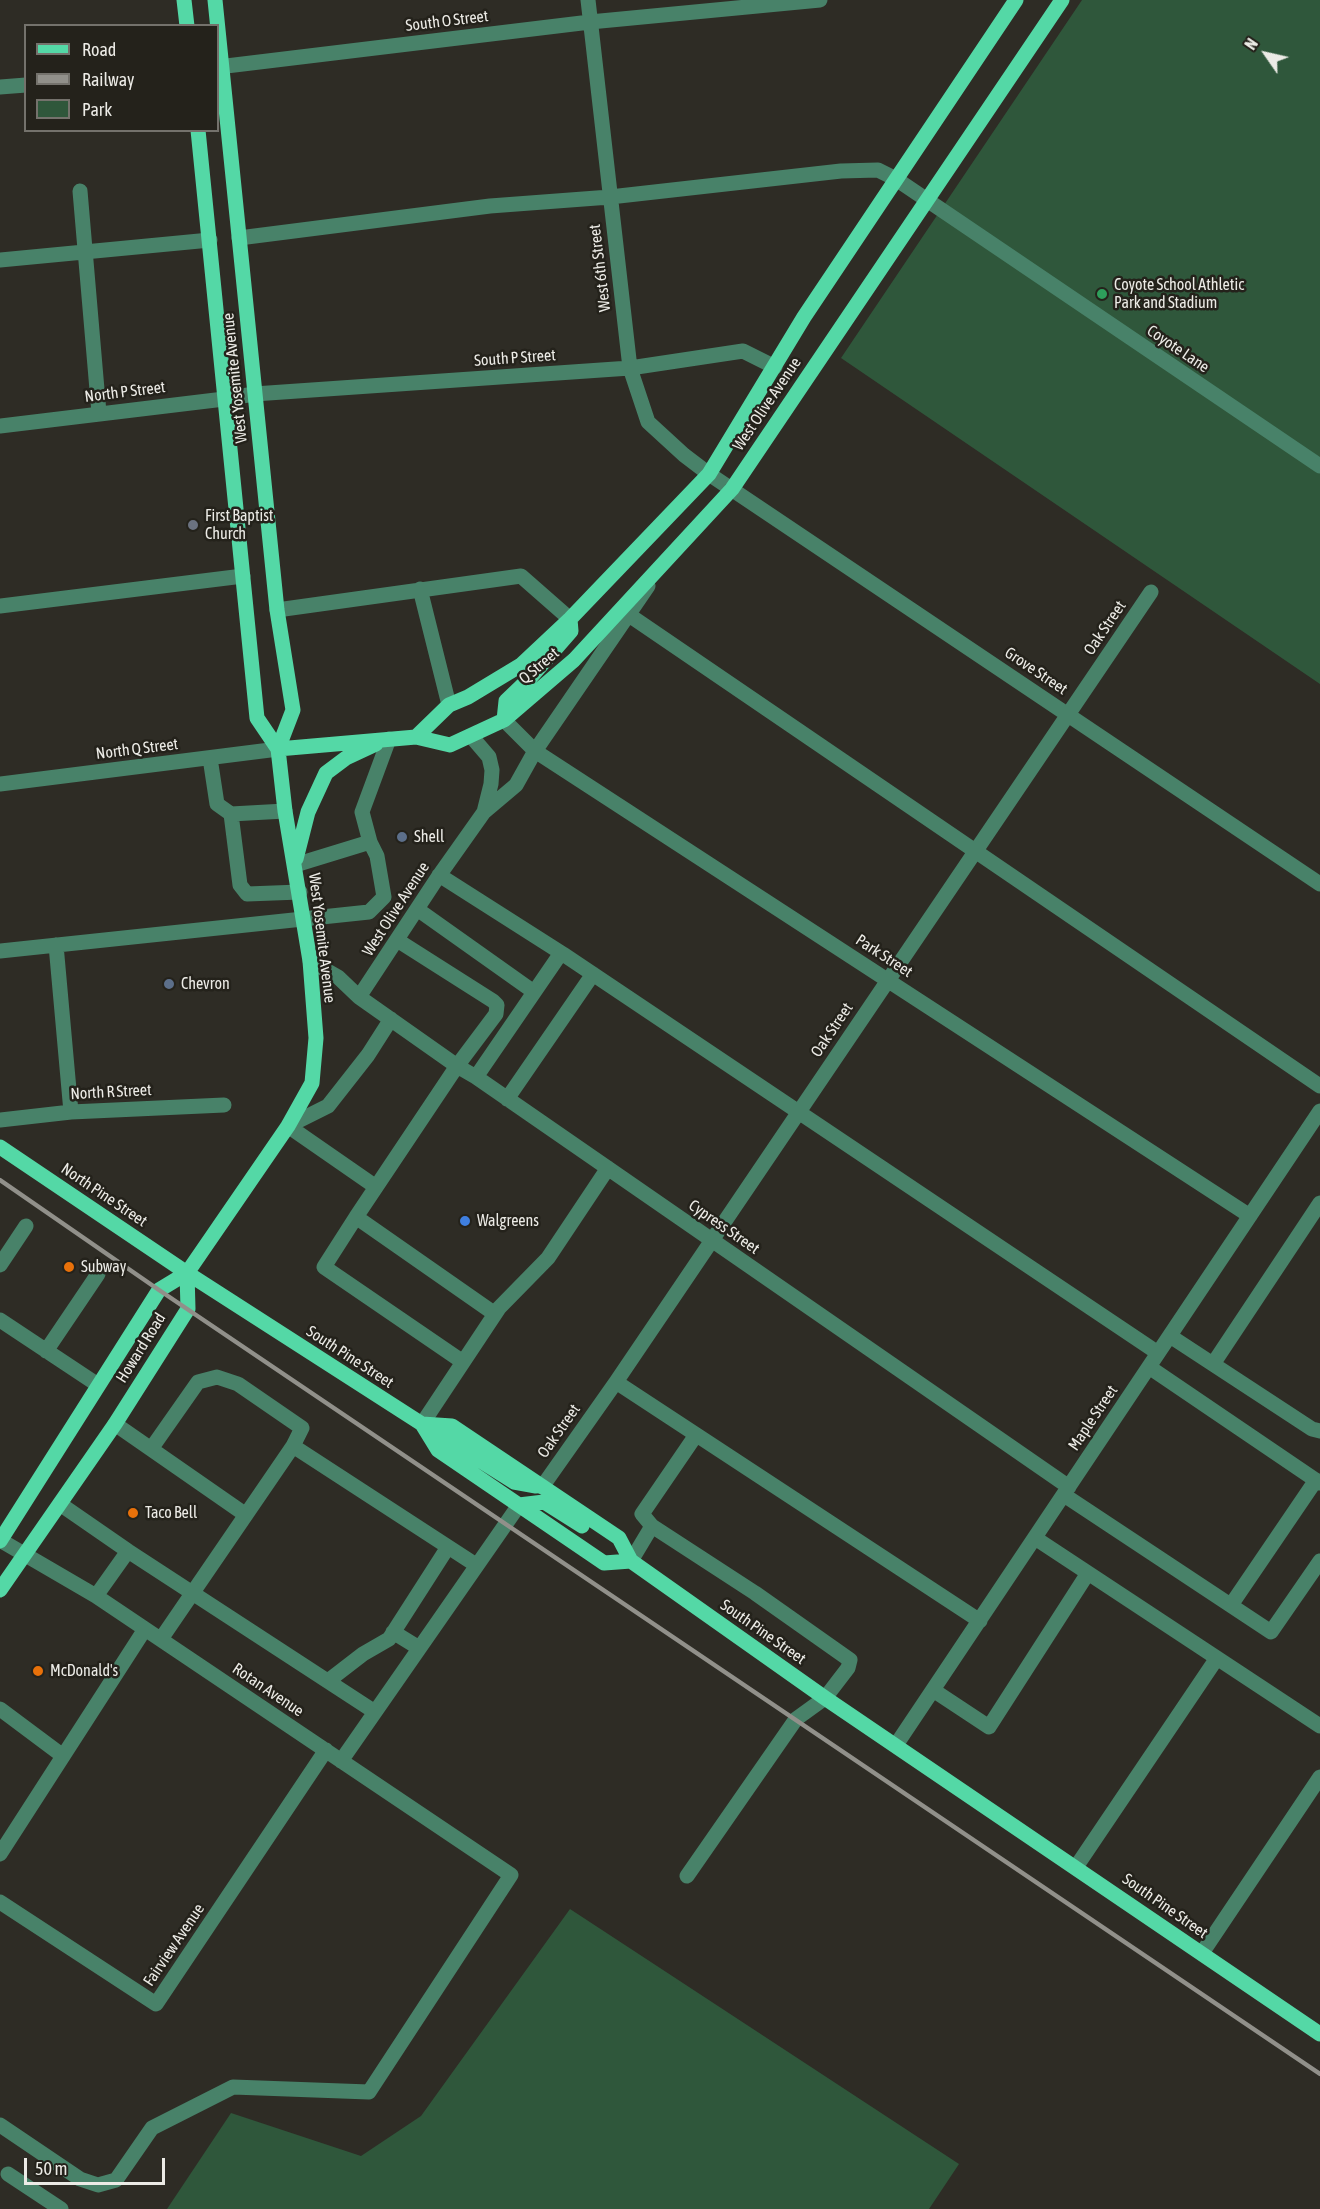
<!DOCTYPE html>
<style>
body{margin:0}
#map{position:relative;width:1320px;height:2209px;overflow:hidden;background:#2e2c25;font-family:"Asap Condensed",sans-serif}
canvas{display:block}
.legend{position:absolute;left:24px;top:24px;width:195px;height:108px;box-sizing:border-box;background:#24221b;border:2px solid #74726c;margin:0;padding:8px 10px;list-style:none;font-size:18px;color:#ecebe6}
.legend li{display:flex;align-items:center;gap:12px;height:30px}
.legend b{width:30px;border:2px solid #74726c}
.north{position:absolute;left:1236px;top:24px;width:60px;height:60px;-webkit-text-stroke:4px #24221b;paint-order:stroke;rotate:304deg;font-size:16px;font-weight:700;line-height:24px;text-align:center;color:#ecebe6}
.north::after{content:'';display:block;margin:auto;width:21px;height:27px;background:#ecebe6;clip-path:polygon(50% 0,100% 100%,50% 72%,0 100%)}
.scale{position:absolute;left:24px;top:2158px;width:141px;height:27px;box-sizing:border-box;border:3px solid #ecebe6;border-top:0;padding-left:8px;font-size:18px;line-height:21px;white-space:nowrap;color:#ecebe6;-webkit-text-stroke:4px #24221b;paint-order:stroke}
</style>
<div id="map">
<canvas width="1320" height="2209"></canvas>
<ul class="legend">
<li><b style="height:8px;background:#54d8a6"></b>Road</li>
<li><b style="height:8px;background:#91908a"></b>Railway</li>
<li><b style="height:16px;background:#2f573b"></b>Park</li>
</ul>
<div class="north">N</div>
<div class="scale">50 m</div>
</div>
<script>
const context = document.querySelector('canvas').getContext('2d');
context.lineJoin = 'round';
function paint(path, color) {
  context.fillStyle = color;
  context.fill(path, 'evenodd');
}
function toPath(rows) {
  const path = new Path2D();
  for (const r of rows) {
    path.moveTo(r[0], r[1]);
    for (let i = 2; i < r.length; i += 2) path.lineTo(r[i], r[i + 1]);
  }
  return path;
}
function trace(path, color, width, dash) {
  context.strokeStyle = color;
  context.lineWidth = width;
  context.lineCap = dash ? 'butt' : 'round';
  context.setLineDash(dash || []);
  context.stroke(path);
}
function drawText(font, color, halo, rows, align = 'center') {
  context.font = font + ' "Asap Condensed",sans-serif';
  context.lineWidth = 5;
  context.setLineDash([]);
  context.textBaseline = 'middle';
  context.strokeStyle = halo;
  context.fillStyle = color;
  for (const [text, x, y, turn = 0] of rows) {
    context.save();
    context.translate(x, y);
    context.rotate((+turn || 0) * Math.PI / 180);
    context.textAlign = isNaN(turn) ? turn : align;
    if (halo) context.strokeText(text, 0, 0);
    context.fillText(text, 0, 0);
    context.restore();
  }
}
const green = toPath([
 [1082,0,1320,0,1320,684,841,358],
 [570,1909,959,2164,929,2209,167,2209,231,2113,361,2156,421,2116]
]);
const minor = toPath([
 [588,0,630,368,648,422,684,455,709,474,1320,884],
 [218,67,590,22,820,0],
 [0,87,26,85],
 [80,191,99,413],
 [239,238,490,206,610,197,841,171,878,170,896,179,1320,466],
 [0,260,210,240],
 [0,426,224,399,254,394,630,368,743,351,775,367],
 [420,589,449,705],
 [0,606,243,576],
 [277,610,521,576,570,619],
 [629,615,1320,1086],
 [504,720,535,751,1250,1216],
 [471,736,489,757,492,770,491,784,484,812],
 [210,758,217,804,231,814,285,811],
 [0,784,278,749],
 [231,814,240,885,247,894,300,892],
 [295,865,370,842],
 [439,875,563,954,1158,1353],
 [417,909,534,992],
 [397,940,493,1001,497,1005,496,1014,457,1066,356,1217,495,1314],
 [56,945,71,1112],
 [0,951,369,912,384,897,377,856,370,842,362,812,389,739],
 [310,961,338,977,359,997,457,1066,476,1077,1069,1487],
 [359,997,438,877,484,812,516,785,535,751,648,586],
 [476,1077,561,953],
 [507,1099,593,974],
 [0,1120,71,1112,224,1105],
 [376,1187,288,1126,328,1106,368,1055,391,1019],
 [356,1217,324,1267,463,1362],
 [0,1265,26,1226],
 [0,1320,98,1385],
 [1170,1336,1312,1429,1320,1431],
 [46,1351,98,1274],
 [1213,1364,1320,1203],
 [1149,1367,1320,1483],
 [616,1382,980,1621],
 [115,1424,246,1515],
 [422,1424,499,1308,548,1258,608,1168],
 [151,1449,198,1382,217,1377,238,1384,302,1428,293,1446],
 [542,1487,616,1382,1151,592],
 [1064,1495,1271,1632,1320,1561],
 [60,1504,128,1551],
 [652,1526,755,1593,850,1660,848,1668,825,1698,796,1719,687,1876],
 [1035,1538,1320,1726],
 [0,1540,96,1596,511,1875,369,2092,233,2087,152,2128,116,2180,98,2185,80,2179,0,2125],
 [631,1561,652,1526,642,1514,696,1435],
 [96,1596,128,1551,375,1712],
 [1231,1605,1316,1480],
 [393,1632,419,1648],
 [161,1639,293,1446,476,1565],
 [328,1681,363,1654,389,1639,448,1547],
 [933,1690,989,1727,1088,1573],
 [0,1709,63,1756],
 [896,1745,1320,1111],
 [341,1761,519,1505],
 [0,1854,145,1629],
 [1076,1867,1217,1658],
 [0,1902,156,2004,326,1750],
 [1202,1953,1320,1777],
 [8,2174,61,2209]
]);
const major = toPath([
 [184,0,187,26],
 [198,130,257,718,278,749],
 [504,720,506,701,530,678,571,631,570,619],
 [416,737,449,705,468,697,521,665,570,619,709,474,804,317,1016,0],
 [278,749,416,737,450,745,504,720,574,660,732,489,1062,0],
 [296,859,308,812,326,773,346,758,376,744],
 [0,1147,187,1273,422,1424,438,1450,604,1563,631,1561,825,1698,1320,2034],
 [422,1424,452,1426,619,1538,631,1561],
 [429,1435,441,1436,514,1482,536,1486],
 [519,1505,544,1502,582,1526],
 [0,1541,159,1290,187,1273,288,1126,312,1083,316,1038,310,961,285,811,278,749,293,710,277,610,215,0],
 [0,1590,115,1424,188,1309,187,1273]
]);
const rail = toPath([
 [0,1180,159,1290,1320,2074]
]);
const markers = [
 [1102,294,6,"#2e9e5b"],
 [193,525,6,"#6b7280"],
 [402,837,6,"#5c6f8a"],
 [169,984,6,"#5c6f8a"],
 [465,1221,6,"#3f7fe0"],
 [69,1267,6,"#e8710a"],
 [133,1513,6,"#e8710a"],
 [38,1671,6,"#e8710a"]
];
const streetNames = [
 ["South O Street",447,21,-7],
 ["West 6th Street",600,268,-97],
 ["Coyote Lane",1178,349,34],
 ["South P Street",515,358,-4],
 ["West Yosemite Avenue",235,378,-96],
 ["North P Street",125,392,-7],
 ["West Olive Avenue",767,404,-56],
 ["Oak Street",1105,628,-56],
 ["Q Street",539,666,-40],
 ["Grove Street",1036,671,34],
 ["North Q Street",137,749,-7],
 ["West Olive Avenue",396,909,-57],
 ["West Yosemite Avenue",322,938,83],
 ["Park Street",884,956,33],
 ["Oak Street",832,1030,-56],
 ["North R Street",111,1092,-3],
 ["North Pine Street",104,1195,34],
 ["Cypress Street",724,1227,35],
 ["Howard Road",141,1348,-58],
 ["South Pine Street",350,1357,33],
 ["Maple Street",1093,1418,-56],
 ["Oak Street",559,1431,-55],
 ["South Pine Street",763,1632,35],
 ["Rotan Avenue",268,1690,34],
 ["South Pine Street",1165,1906,35],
 ["Fairview Avenue",174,1945,-56]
];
const poiNames = [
 ["Coyote School Athletic",1114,285],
 ["Park and Stadium",1114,303],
 ["First Baptist",205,516],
 ["Church",205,534],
 ["Shell",414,837],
 ["Chevron",181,984],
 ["Walgreens",477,1221],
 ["Subway",81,1267],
 ["Taco Bell",145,1513],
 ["McDonald's",50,1671]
];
paint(green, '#2f573b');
trace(minor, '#488269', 15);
trace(major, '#54d8a6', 15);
trace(rail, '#91908a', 4.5);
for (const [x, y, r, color] of markers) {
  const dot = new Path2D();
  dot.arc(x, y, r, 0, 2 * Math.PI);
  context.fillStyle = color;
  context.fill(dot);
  trace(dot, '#24221b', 2);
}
drawText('16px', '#ecebe6', '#24221b', streetNames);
drawText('16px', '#ecebe6', '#24221b', poiNames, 'left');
</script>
